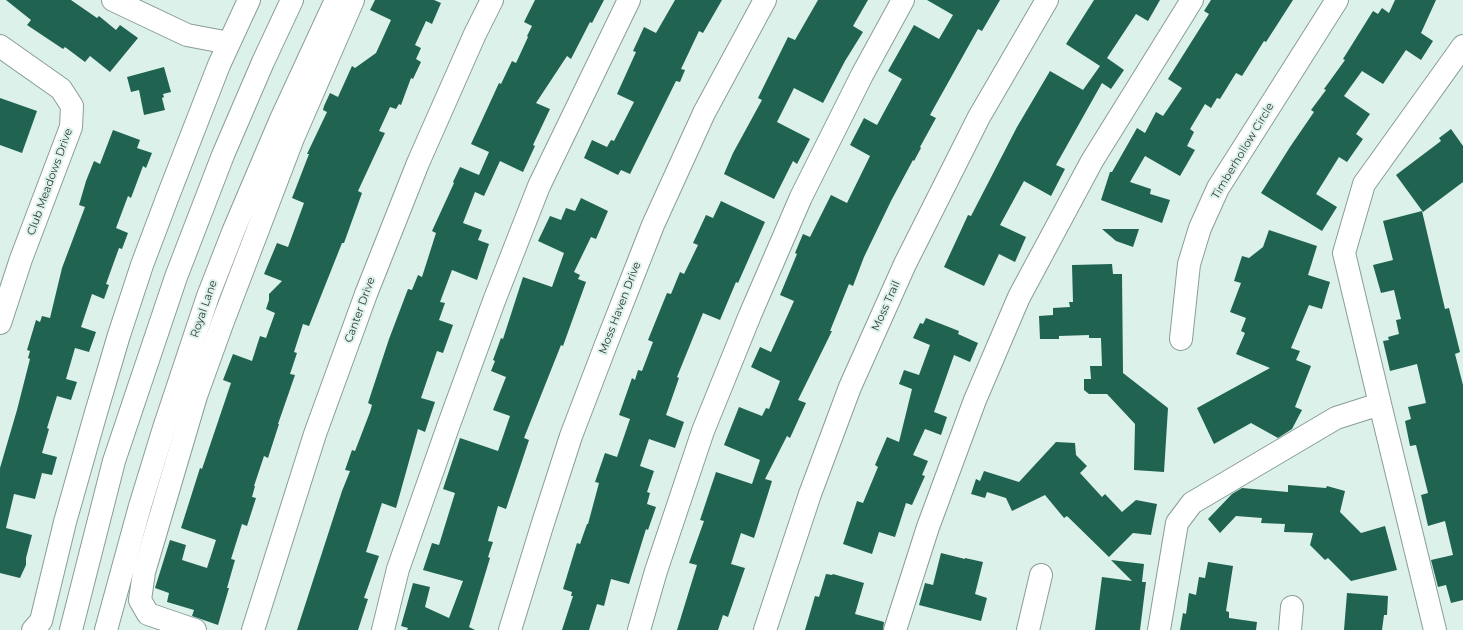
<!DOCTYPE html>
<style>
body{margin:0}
canvas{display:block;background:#dbf1e9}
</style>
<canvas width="1463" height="630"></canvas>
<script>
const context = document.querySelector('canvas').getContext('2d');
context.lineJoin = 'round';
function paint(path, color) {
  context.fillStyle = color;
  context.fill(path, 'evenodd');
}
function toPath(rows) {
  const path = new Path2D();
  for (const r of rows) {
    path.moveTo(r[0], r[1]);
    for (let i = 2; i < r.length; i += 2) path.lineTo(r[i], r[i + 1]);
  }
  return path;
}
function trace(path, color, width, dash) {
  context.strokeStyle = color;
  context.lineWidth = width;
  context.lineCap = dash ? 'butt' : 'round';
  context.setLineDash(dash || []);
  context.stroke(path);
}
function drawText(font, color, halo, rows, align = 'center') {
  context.font = font + ' Montserrat,sans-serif';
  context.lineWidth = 4;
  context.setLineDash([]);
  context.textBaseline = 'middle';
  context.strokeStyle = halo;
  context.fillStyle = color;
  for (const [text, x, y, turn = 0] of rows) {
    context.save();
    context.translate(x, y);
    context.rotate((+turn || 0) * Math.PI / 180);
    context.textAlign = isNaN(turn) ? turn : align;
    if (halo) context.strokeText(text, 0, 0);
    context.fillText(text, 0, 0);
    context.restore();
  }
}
const building = toPath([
 [6,0,71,0,97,18,99,16,116,30,120,25,138,38,110,72,90,56,85,62,65,47,63,49,27,25,31,20],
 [375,0,434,0,441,3,432,24,426,21,415,45,421,48,416,59,421,62,413,79,411,78,401,105,399,104,396,109,390,107,379,131,385,133,358,191,362,193,344,243,342,243,309,326,303,324,294,352,297,353,290,374,295,375,278,424,279,424,268,458,264,456,254,486,255,486,252,497,256,498,247,526,242,524,231,559,235,560,227,588,229,588,218,625,192,616,194,610,167,602,169,593,155,588,170,540,186,545,182,560,207,568,216,540,181,528,200,468,202,469,231,383,223,380,233,354,252,361,260,336,266,338,275,313,266,309,269,300,269,294,282,281,264,274,277,243,288,247,304,203,292,198,309,154,307,154,327,112,323,110,324,106,330,93,338,97,352,66,355,68,376,53,391,20,370,10],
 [535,0,604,0,592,23,590,22,571,59,567,56,536,103,550,109,533,145,535,146,523,172,500,161,484,196,475,192,463,223,482,230,478,240,489,244,477,280,452,270,440,302,445,303,439,320,453,325,443,353,437,351,421,398,435,402,425,432,418,429,396,508,382,503,366,552,379,556,364,598,368,599,358,630,297,630,342,491,350,471,345,470,352,450,355,451,370,412,372,405,368,403,389,339,408,289,412,290,418,275,422,277,436,233,432,231,454,183,453,182,460,167,479,175,489,152,471,144,499,83,501,84,512,61,516,63,528,37,527,36,532,26,524,22],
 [675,0,722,0,703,33,699,31,681,69,685,70,680,82,676,81,630,174,621,170,618,175,584,158,592,140,607,147,611,140,614,141,634,102,617,94,636,52,633,51,644,27,656,33],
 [818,0,868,0,853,26,863,32,845,61,823,103,794,88,777,122,810,139,797,164,793,161,774,199,724,174,733,153,762,100,758,98,788,37,795,40],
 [927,0,1000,0,982,31,978,29,930,115,936,118,920,147,921,148,914,161,913,160,891,201,864,257,853,286,849,284,830,331,832,331,798,400,806,403,790,438,787,436,765,479,772,481,754,538,741,533,731,564,745,568,728,617,723,615,718,630,677,630,697,565,689,563,704,521,700,520,716,472,752,484,760,460,724,445,739,407,762,416,766,408,769,409,780,381,751,367,760,347,771,352,794,301,780,295,797,254,795,253,803,234,810,237,831,195,847,203,870,156,850,145,864,118,877,125,902,79,888,71,914,25,939,39,953,15],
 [1094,0,1160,0,1148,21,1136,14,1107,58,1124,70,1111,89,1102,83,1056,165,1065,169,1051,196,1024,181,1000,225,1026,237,1015,262,999,254,984,286,944,267,968,215,971,216,1017,127,1050,71,1083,90,1100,66,1066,44],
 [1211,0,1293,0,1266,42,1264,41,1242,76,1236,73,1220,99,1217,98,1211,108,1205,104,1190,129,1194,132,1187,146,1195,150,1180,176,1145,156,1130,182,1151,189,1150,194,1170,200,1162,223,1101,200,1110,172,1112,172,1137,128,1145,133,1156,112,1163,116,1182,88,1168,79,1209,14,1204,11],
 [1395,0,1436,0,1421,33,1433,41,1421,60,1406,50,1383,84,1362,71,1344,96,1370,114,1356,134,1363,139,1347,162,1339,157,1316,194,1337,207,1322,231,1261,193,1290,147,1314,112,1311,110,1326,90,1324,89,1345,60,1343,59,1373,11,1378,14,1382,8,1389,13],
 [164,67,171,92,163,94,164,97,162,98,165,110,144,115,139,90,131,92,127,77],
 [0,98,37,111,22,153,0,145],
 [1451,129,1463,146,1463,182,1423,212,1396,175,1441,141,1439,138],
 [113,130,140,140,137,148,152,153,146,168,143,166,131,198,128,196,116,228,128,233,122,249,119,248,106,284,109,285,104,299,92,294,81,327,96,332,89,352,75,348,66,379,77,382,71,400,57,396,47,428,49,429,42,453,57,457,52,475,42,473,35,499,14,494,6,528,32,535,26,558,26,565,20,578,0,573,0,468,17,410,30,359,28,358,30,351,27,350,36,320,40,322,42,316,50,318,62,268,85,207,79,205,86,181,94,161,100,164],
 [581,198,608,211,596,239,591,237,574,272,580,275,578,279,586,282,563,346,561,345,524,438,529,440,506,509,498,506,488,541,493,542,488,557,490,558,469,627,475,630,407,630,408,628,401,626,413,583,430,587,425,607,449,618,463,581,423,570,432,543,439,545,455,493,443,489,460,438,498,451,510,416,493,410,506,377,491,371,495,361,493,360,501,338,503,339,523,277,552,287,564,253,538,241,550,216,561,220,566,208,575,211],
 [721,201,765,222,738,283,736,282,720,320,703,313,677,377,679,378,666,415,684,422,675,448,649,439,640,466,654,471,647,492,650,493,647,504,656,507,648,530,646,529,629,584,611,579,604,606,597,604,589,630,562,630,573,596,571,596,572,592,563,589,577,543,580,544,587,524,588,524,599,483,595,482,605,453,617,457,630,419,619,415,632,378,635,380,638,370,642,371,653,342,648,340,667,293,671,294,680,272,684,274,698,245,693,243,706,215,713,218],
 [1422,211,1445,309,1449,308,1460,352,1455,354,1463,385,1463,600,1451,603,1446,585,1438,587,1431,560,1453,555,1445,521,1428,526,1421,495,1428,493,1416,445,1410,446,1405,421,1411,419,1408,407,1426,403,1417,364,1390,371,1383,341,1389,340,1388,337,1399,334,1396,320,1401,319,1394,290,1381,293,1373,265,1393,260,1383,221],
 [1102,229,1139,229,1133,247,1116,241],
 [1269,230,1317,246,1308,275,1330,282,1322,309,1309,305,1291,348,1300,351,1296,360,1311,366,1295,407,1302,410,1292,429,1278,438,1251,423,1214,444,1197,408,1270,368,1236,354,1245,333,1241,331,1246,318,1230,312,1241,283,1234,281,1242,256,1249,258,1263,247],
 [1112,264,1113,274,1122,274,1123,373,1168,408,1164,472,1134,470,1135,424,1107,394,1089,394,1084,390,1084,379,1091,379,1090,366,1102,366,1101,338,1089,338,1089,335,1059,336,1059,339,1040,339,1039,316,1053,315,1053,308,1070,307,1069,302,1073,302,1072,265],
 [926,318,959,331,958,334,978,343,970,362,954,355,934,412,947,417,941,435,925,429,913,455,928,461,922,475,925,476,912,505,906,503,895,537,879,532,872,554,843,544,857,501,863,503,878,467,875,465,887,437,899,442,912,389,899,384,904,370,919,375,930,345,913,338,920,323,923,324],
 [1056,442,1075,443,1076,455,1087,466,1080,473,1102,497,1105,494,1122,512,1136,500,1157,504,1151,535,1133,533,1109,557,1067,516,1064,518,1045,495,1012,511,1006,498,987,492,985,498,971,494,976,479,980,481,984,471,1019,482],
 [1288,485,1326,488,1327,486,1345,491,1340,512,1361,533,1385,526,1397,570,1351,581,1328,558,1325,560,1310,545,1313,533,1284,532,1285,524,1261,523,1262,518,1236,516,1220,533,1208,519,1232,494,1242,488,1288,492],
 [941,553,965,559,965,558,983,562,975,594,987,598,981,621,919,605,925,583,933,585],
 [1111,560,1144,564,1142,582,1146,582,1140,630,1095,630,1102,577,1132,581],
 [1208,562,1233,566,1226,611,1229,612,1229,618,1257,622,1256,630,1180,630,1183,613,1186,614,1189,593,1196,595,1199,577,1205,578],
 [826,574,832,575,833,574,864,583,855,614,884,622,883,630,805,630,815,596,819,597],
 [1347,593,1388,596,1387,615,1384,615,1382,630,1344,630]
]);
const minor = toPath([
 [113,0,187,35,229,43],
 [0,46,61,89,72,106,71,127,21,259,0,323],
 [1181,339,1189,264,1200,228,1218,188,1337,0],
 [1380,404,1344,253,1364,184,1463,46],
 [33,630,41,621,65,522,95,416,119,335,142,265,168,196,219,65,249,0],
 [195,630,148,614,140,600,144,572,196,396,222,324,293,138,353,0],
 [253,630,315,434,366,294,418,163,475,34,492,0],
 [383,630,398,569,449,424,494,301,539,186,629,0],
 [510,630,542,526,571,436,605,347,653,225,704,113,765,0],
 [639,630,656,571,703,431,750,315,801,197,862,75,903,0],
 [765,630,810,494,850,387,905,264,979,117,1047,0],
 [895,630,928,527,975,400,1019,297,1092,161,1192,0],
 [1028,630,1041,575],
 [1159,630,1177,523,1192,503,1336,418,1380,404,1435,630],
 [1290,630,1292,607]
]);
const major = toPath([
 [71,630,114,461,176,277,223,155,263,62,292,0],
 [106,630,140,506,164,428,208,296,233,232,281,119,336,0]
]);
const streetNames = [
 ["Timberhollow Circle",1243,151,-59],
 ["Club Meadows Drive",50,182,-70],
 ["Moss Trail",886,306,-66],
 ["Moss Haven Drive",620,308,-69],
 ["Royal Lane",204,309,-71],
 ["Canter Drive",360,310,-70]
];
paint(building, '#206351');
trace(minor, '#899d96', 24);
trace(major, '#899d96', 24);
trace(minor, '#fff', 22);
trace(major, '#fff', 22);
drawText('11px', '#2f3835', '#dbf1e9', streetNames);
</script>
